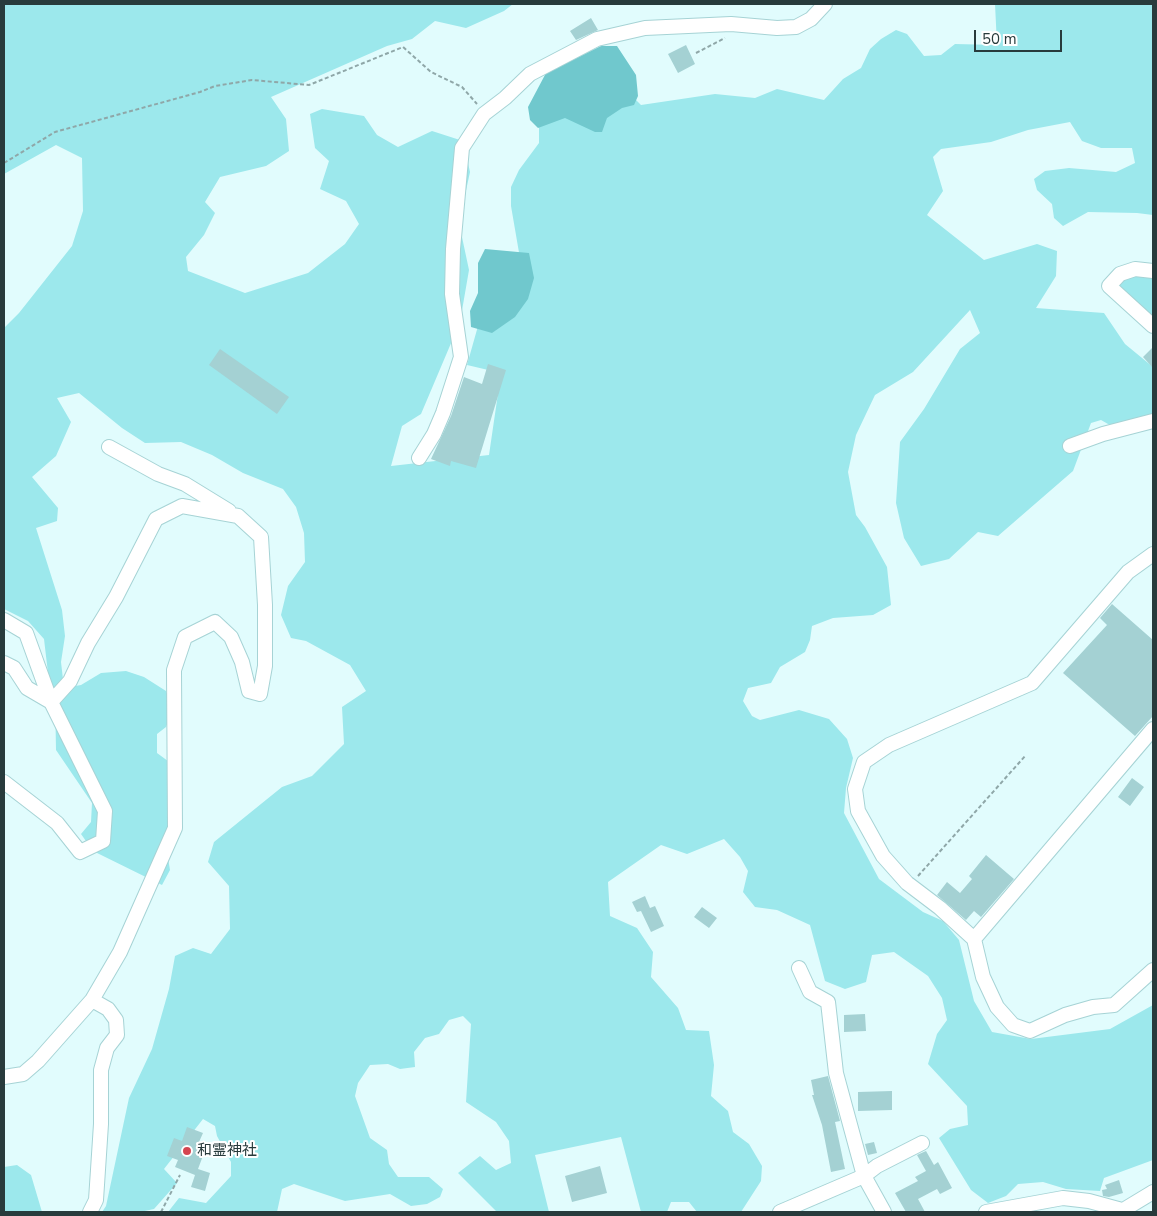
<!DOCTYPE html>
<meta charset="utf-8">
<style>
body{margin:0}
#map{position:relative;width:1157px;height:1216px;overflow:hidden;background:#e1fcfd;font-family:"Nunito Sans",sans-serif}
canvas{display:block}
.frame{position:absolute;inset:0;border:5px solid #283b3c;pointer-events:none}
.scale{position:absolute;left:974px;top:30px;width:88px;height:22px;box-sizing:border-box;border:2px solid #283b3c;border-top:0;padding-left:6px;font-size:15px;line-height:18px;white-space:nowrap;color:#283b3c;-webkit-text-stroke:4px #fff;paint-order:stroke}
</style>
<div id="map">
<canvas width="1157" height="1216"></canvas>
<div class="frame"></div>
<div class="scale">50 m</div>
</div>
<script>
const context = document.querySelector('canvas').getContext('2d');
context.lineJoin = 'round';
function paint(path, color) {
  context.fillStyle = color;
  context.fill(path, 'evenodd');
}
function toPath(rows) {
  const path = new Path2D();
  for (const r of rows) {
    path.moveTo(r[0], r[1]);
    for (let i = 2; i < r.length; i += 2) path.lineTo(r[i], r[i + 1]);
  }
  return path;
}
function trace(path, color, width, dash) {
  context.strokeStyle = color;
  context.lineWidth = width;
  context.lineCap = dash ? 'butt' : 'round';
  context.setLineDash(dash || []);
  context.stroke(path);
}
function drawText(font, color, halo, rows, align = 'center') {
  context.font = font + ' "Nunito Sans","Noto Sans JP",sans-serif';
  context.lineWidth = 4;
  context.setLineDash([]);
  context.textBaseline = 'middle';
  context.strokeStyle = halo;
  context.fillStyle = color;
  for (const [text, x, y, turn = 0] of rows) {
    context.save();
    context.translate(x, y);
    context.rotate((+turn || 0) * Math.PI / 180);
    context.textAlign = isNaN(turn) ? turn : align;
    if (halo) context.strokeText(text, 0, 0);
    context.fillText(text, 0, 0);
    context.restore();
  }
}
const green = toPath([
 [4,4,513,4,504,11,466,28,435,21,412,39,387,46,271,97,286,119,289,151,266,166,220,177,205,202,215,213,204,235,186,257,188,271,245,293,308,273,345,244,359,224,346,201,320,189,329,161,315,148,310,114,322,109,364,116,377,135,398,147,432,131,463,141,470,172,459,223,469,270,460,322,421,414,402,426,391,466,489,455,501,373,467,365,478,326,522,270,511,206,511,187,519,170,539,143,539,116,633,97,641,105,715,94,755,98,777,89,824,100,843,79,861,68,870,49,881,39,896,30,907,34,924,56,941,55,955,44,997,45,995,4,1153,4,1153,215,1137,213,1088,212,1063,226,1054,218,1052,204,1037,190,1034,179,1045,171,1069,168,1116,172,1135,163,1132,148,1101,148,1082,141,1070,122,1028,130,991,142,941,149,933,157,943,191,927,215,984,260,1037,244,1057,251,1056,276,1036,308,1104,313,1125,344,1153,367,1153,415,1115,428,1101,420,1091,423,1073,471,998,536,978,532,949,559,921,566,904,538,896,503,900,442,924,409,960,349,980,333,970,310,913,372,875,395,856,435,848,472,856,515,865,527,887,567,891,605,873,615,833,618,812,626,810,640,805,652,780,667,771,683,748,688,743,701,752,716,760,720,799,710,829,719,847,739,853,758,846,788,844,813,879,879,923,912,943,921,959,940,974,1001,992,1032,1031,1039,1110,1029,1153,1005,1153,1160,1104,1178,1100,1191,1066,1189,1043,1182,1018,1184,1006,1196,988,1203,971,1190,939,1138,950,1129,968,1125,967,1106,928,1064,937,1034,947,1020,942,998,928,976,894,952,872,955,866,982,845,989,825,981,810,925,777,910,755,907,743,892,748,871,740,857,724,839,687,854,661,845,608,882,610,916,637,928,653,952,651,977,678,1008,686,1030,709,1031,714,1065,711,1096,728,1111,733,1132,749,1144,762,1166,761,1181,741,1212,697,1212,689,1202,671,1202,667,1212,641,1212,621,1137,535,1155,549,1212,497,1212,458,1173,480,1156,496,1170,511,1163,509,1141,496,1122,466,1102,471,1024,463,1016,449,1020,439,1034,425,1038,414,1052,415,1067,400,1069,388,1064,370,1065,358,1083,355,1096,370,1138,387,1150,389,1164,398,1177,429,1177,443,1189,440,1197,427,1204,411,1206,390,1194,345,1201,294,1184,282,1189,277,1212,168,1212,179,1198,206,1203,231,1176,231,1162,217,1136,215,1126,203,1119,164,1169,177,1183,154,1209,140,1212,102,1212,106,1206,129,1098,152,1049,169,989,175,956,193,948,211,954,230,929,229,886,208,862,214,842,282,787,312,776,344,744,342,707,366,691,350,665,306,641,291,638,281,615,288,586,305,562,304,533,296,507,283,489,243,473,212,455,181,442,145,443,122,428,79,393,57,398,71,422,56,456,32,477,58,508,57,521,36,528,62,610,65,636,61,662,64,688,81,685,101,673,126,671,144,677,166,691,172,710,166,727,157,734,157,753,172,764,174,797,166,846,170,870,162,885,93,851,81,834,91,822,92,803,56,750,55,694,48,673,44,639,28,621,4,609,4,328,19,313,72,246,83,211,82,158,56,145,4,174],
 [1136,272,1153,277,1153,325,1112,287,1121,276],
 [17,1165,31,1175,42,1212,4,1212,4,1167]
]);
const water = toPath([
 [601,46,617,46,636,75,638,96,634,105,622,108,607,118,602,132,595,132,565,118,538,128,530,120,528,107,546,73],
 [485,249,529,253,534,278,528,299,515,317,492,333,471,327,470,311,478,293,478,263]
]);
const building = toPath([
 [591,18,598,30,576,40,570,31],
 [686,45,695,64,678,73,668,54],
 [1153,347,1153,368,1143,357],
 [220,349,289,397,277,414,209,365],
 [488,364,506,370,476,468,451,461,450,466,431,459,451,416,464,377,482,384],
 [1112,604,1153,640,1153,716,1135,736,1063,673,1107,625,1100,618],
 [1132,778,1144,787,1130,806,1118,797],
 [986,855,1014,879,981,917,974,911,966,920,937,895,947,882,960,893,972,879,969,876],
 [645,896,650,908,655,906,664,926,651,932,641,911,637,912,632,902],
 [702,907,717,918,709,928,694,917],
 [865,1014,866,1031,844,1032,844,1015],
 [828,1076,840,1121,835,1122,845,1169,831,1172,822,1125,812,1095,814,1095,811,1080],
 [892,1091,892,1110,858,1111,858,1092],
 [187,1127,203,1133,199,1142,207,1145,198,1169,210,1173,205,1191,191,1187,195,1175,175,1167,178,1160,167,1156,174,1138,182,1141],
 [874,1142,877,1153,868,1155,865,1144],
 [926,1151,934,1165,938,1162,952,1188,940,1194,937,1189,918,1199,925,1212,906,1212,895,1193,918,1181,915,1177,926,1171,917,1155],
 [600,1166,607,1193,572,1202,565,1176],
 [1119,1180,1123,1193,1109,1197,1103,1196,1102,1190,1107,1189,1105,1185]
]);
const path = toPath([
 [696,53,725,38],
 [4,163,55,132,200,92,215,86,252,80,309,85,403,47,431,72,462,87,477,104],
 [918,876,1026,755],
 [161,1212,180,1175]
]);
const minor = toPath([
 [1153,271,1135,269,1120,274,1109,286,1153,326],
 [1070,446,1103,434,1153,421],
 [109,447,158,474,185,484,229,511],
 [419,458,434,434,443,413,461,357,452,294,453,249,462,148,484,114,505,98,530,74,597,39,645,28,731,24,777,28,796,27,811,19,825,4],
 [1153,554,1128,572,1032,683,889,745,864,762,855,789,858,811,883,856,907,883,940,908,974,939,983,977,997,1007,1013,1025,1030,1031,1065,1015,1093,1007,1114,1005,1153,970],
 [4,620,26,633,51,702],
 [4,663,14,668,27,688,51,702],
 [4,782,57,823,80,852,103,841,105,811,51,702,70,681,88,643,116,597,156,519,182,506,238,516,261,537,265,605,265,666,260,694,249,691,242,662,231,637,215,622,185,637,174,670,175,828,120,952,92,1000,38,1061,23,1074,4,1077],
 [974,939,1153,729],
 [799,968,810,992,828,1002,836,1073,864,1176,884,1212],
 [90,1212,96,1200,101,1124,101,1070,107,1048,117,1035,116,1020,108,1009,92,1000],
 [780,1212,864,1176,877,1166,922,1143],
 [986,1212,1063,1198,1089,1201,1122,1210],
 [1120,1212,1153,1192]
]);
const markers = [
 [187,1151,5,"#d54550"]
];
const poiNames = [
 ["和霊神社",197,1151]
];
paint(green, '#9ce8ec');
paint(water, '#70c8cd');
paint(building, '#a4d1d3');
trace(minor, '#a6d3d5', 16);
trace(path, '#8fa7a8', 2, [4, 2.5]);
trace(minor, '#fff', 14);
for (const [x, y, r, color] of markers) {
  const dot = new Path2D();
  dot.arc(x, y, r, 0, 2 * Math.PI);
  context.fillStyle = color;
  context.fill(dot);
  trace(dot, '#fff', 2);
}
drawText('15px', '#283b3c', '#fff', poiNames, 'left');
</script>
